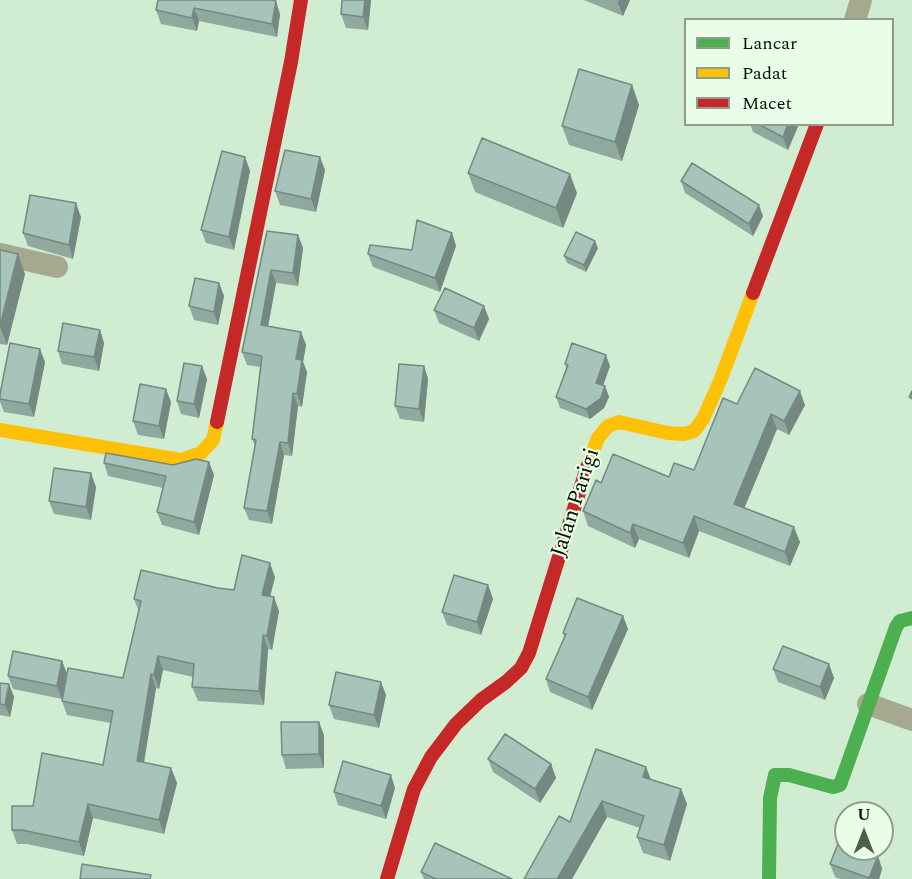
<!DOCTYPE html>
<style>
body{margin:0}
#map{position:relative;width:912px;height:879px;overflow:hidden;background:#d1edd1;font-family:Spectral,serif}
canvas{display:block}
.legend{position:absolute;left:684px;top:18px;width:210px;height:108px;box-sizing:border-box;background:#e9fde8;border:2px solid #8d9f8c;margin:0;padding:8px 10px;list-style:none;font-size:18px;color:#021203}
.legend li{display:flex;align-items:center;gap:12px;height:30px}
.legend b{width:30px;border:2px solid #8d9f8c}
.north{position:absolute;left:834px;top:801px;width:60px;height:60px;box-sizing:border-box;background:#e9fde8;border:2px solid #8d9f8c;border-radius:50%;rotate:0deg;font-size:16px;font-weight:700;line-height:24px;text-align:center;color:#021203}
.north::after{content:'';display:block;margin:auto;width:21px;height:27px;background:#4a5f4b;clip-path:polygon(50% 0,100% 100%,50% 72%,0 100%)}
</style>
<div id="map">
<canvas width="912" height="879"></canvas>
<ul class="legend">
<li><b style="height:8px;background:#4caf50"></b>Lancar</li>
<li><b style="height:8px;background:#ffc107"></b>Padat</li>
<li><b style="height:8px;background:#c62828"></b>Macet</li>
</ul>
<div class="north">U</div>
</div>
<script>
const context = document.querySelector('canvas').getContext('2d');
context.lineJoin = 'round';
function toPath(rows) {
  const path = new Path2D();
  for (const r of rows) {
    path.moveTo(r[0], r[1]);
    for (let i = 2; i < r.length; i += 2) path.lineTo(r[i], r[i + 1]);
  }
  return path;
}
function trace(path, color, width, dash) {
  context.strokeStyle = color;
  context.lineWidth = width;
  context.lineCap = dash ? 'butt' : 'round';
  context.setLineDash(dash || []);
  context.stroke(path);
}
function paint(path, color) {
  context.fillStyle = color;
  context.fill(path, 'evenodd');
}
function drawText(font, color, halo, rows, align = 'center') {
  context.font = font + ' Spectral,serif';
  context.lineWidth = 4.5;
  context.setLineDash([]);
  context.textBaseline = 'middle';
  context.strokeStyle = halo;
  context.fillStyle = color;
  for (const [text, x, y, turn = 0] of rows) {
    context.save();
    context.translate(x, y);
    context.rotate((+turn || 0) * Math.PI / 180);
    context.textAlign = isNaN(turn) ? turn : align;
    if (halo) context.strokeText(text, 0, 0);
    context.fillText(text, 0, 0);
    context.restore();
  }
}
const street = toPath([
 [855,20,861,0],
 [0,254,57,267],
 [868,704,912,720]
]);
const fast = toPath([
 [769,879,770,798,775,775,789,775,833,787,840,785,896,627,900,621,912,618]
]);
const slow = toPath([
 [0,430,181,460,201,453,213,440,217,422],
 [587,467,598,438,608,426,619,422,668,433,684,434,694,431,703,419,720,381,753,293]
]);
const jam = toPath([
 [753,293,817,124],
 [217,422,291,62,301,0],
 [387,879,414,789,431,757,456,724,481,700,506,682,521,668,529,653,587,467]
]);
const wall = toPath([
 [158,0,280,14,277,37,199,21,197,31,161,24,156,10],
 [371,0,368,30,346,28,341,14],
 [584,0,630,0,623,16],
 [632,85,639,105,622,161,569,145,562,126],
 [750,124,799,124,788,150,753,132],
 [245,157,250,171,234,250,206,243,201,230],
 [325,170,316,212,280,205,275,191],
 [468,173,577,193,563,228,475,192],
 [681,181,763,216,753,236,685,193],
 [81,217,73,259,28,246,23,233],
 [267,231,298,235,303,248,298,286,276,283,268,326,301,332,306,345,303,362,307,372,302,407,298,406,292,456,284,455,272,524,249,520,244,508,255,446,252,439,260,367,247,365,242,352],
 [452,233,456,246,440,292,373,267,368,254,412,250],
 [598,248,586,272,567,263,564,256],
 [0,250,25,274,7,345,0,344],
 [219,283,224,296,218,325,194,320,189,306],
 [484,306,489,319,479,341,439,323,434,310],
 [100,330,104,343,99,371,62,364,58,351],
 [45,362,34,417,4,412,0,402,0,394],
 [565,364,610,366,603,386,605,386,609,397,604,408,590,419,560,408,556,397,566,368],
 [424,366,428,379,424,422,400,419,395,406],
 [207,379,199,418,181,414,177,401],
 [171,402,164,439,138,435,133,421],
 [737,404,805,405,789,435,777,429,744,508,800,542,790,566,699,531,689,558,639,539,635,548,588,526,583,511,601,483,669,477,694,470],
 [209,462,214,475,199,535,162,525,157,512,163,488,108,476,104,463,173,465],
 [96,487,91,520,54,514,49,501],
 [275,577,270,596,279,611,272,650,268,649,264,705,198,701,192,687,193,677,163,670,159,689,156,688,144,762,171,768,177,783,164,834,93,818,84,856,27,844,17,844,12,830,33,806,103,765,111,723,67,715,62,701,123,678,139,612,134,599,218,588,234,590],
 [488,585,493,599,481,635,447,625,442,612],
 [623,616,628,629,592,710,550,692,546,679,564,637,563,633],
 [62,661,67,674,62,699,13,689,8,676],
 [829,664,834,678,825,700,778,682,773,669],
 [0,683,9,684,14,697,10,717,0,715],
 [386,695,379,728,334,719,329,705],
 [324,735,324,768,286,769,282,755],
 [488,759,551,764,556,778,540,803,493,772],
 [646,767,651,780,681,789,687,804,670,861,643,853,637,837,640,828,607,817,572,879,524,879,570,822],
 [395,788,386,819,338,805,334,792],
 [878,856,882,869,879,879,840,879,835,877,830,864],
 [421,872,512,879,424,879]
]);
const shadedWall = toPath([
 [365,0,371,0,368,30,363,17],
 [619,0,630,0,623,16,618,3],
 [276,1,280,14,277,37,272,24],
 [194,8,199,21,197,31,192,18],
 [632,85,639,105,622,161,615,142],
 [788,124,799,124,788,150,783,137],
 [245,157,250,171,234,250,229,237],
 [320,157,325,170,316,212,311,199],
 [570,174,577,193,563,228,556,208],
 [76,203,81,217,73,259,69,245],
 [759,205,763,216,753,236,749,224],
 [452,233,456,246,440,292,435,278],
 [298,235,303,248,298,286,293,273],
 [595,241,598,248,586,272,584,265],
 [18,254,25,274,7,345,0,326],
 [271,270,276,283,266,338,261,325],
 [219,283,224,296,218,325,214,312],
 [484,306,489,319,479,341,474,328],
 [100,330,104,343,99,371,94,357],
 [301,332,306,345,303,362,307,372,302,407,297,394,296,359],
 [40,349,45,362,34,417,29,404],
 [606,355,610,366,600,394,596,383],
 [202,366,207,379,199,418,194,404],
 [424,366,428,379,424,422,419,409],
 [605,386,609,397,604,408,590,419,586,409],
 [166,389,171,402,164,439,159,426],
 [800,391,805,405,789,435,784,421],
 [293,393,298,406,292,456,288,443],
 [771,414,777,429,740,519,734,504],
 [280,442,284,455,272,524,267,511],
 [209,462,214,475,199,535,194,522],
 [91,473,96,487,91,520,86,507],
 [694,516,699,531,689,558,683,543],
 [633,524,639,539,635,548,630,533],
 [794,527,800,542,790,566,785,552],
 [270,563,275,577,267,609,262,595],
 [488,585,493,599,481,635,477,622],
 [274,597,279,611,272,650,267,636],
 [623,616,628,629,592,710,588,697],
 [263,635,268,649,264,705,259,691],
 [158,656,163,670,159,689,154,675],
 [62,661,67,674,62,699,57,686],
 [829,664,834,678,825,700,820,687],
 [151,674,156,688,142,775,137,761],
 [381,682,386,695,379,728,374,715],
 [9,684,14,697,10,717,5,705],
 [319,722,324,735,324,768,319,754],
 [551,764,556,778,540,803,535,789],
 [646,767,652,783,643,777],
 [171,768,177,783,164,834,159,820],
 [391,775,395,788,386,819,381,806],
 [681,789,687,804,670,861,664,845],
 [602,801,607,817,572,879,557,879],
 [88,804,93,818,84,856,79,842],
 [878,856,882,869,879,879,869,879]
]);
const building = toPath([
 [158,0,271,0,276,1,272,24,194,8,192,18,156,10,158,0],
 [342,0,365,0,363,17,341,14,342,0],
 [579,69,632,85,615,142,562,126,579,69],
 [758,124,788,124,783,137,758,124],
 [482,138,570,174,556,208,468,173,482,138],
 [285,150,320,157,311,199,275,191,285,150],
 [222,151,245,157,229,237,201,230,222,151],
 [692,163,759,205,749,224,681,181,692,163],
 [30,195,76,203,69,245,23,233,30,195],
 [417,220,452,233,435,278,368,254,370,245,412,250,417,220],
 [267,231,298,235,293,273,271,270,261,325,301,332,296,359,302,360,297,394,293,393,288,443,280,442,267,511,244,508,256,440,252,439,262,356,242,352,267,231],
 [576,232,595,241,584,265,564,256,576,232],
 [0,250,18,254,0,326,0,250],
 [195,278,219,283,214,312,189,306,195,278],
 [445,288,484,306,474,328,434,310,445,288],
 [63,323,100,330,94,357,58,351,63,323],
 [10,343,40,349,29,404,0,399,0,394,10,343],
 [572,343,606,355,596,383,605,386,601,398,586,409,556,397,568,365,565,364,572,343],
 [184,363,202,366,194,404,177,401,184,363],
 [399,364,424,366,419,409,395,406,399,364],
 [755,368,800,391,784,421,771,414,734,504,794,527,785,552,694,516,683,543,633,524,630,533,583,511,596,480,601,483,613,454,669,477,674,463,694,470,723,398,737,404,755,368],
 [140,384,166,389,159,426,133,421,140,384],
 [912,391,912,399,909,397,912,391],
 [106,453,173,465,196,459,209,462,194,522,157,512,166,476,104,463,106,453],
 [54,468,91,473,86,507,49,501,54,468],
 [242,555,270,563,262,595,274,597,267,636,263,635,259,691,192,687,194,664,158,656,154,675,151,674,137,761,171,768,159,820,88,804,79,842,22,830,12,830,12,806,33,806,42,753,103,765,113,711,62,701,68,668,123,678,141,601,134,599,141,570,218,588,234,590,242,555],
 [454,575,488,585,477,622,442,612,454,575],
 [577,598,623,616,588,697,546,679,566,634,563,633,577,598],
 [783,646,829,664,820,687,773,669,783,646],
 [13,651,62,661,57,686,8,676,13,651],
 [336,672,381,682,374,715,329,705,336,672],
 [0,683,9,684,5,705,0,704,0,683],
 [281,722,319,722,319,754,282,755,281,722],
 [505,734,551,764,535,789,488,759,505,734],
 [596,749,646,767,643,777,681,789,664,845,637,837,644,816,602,801,557,879,524,879,559,816,570,822,596,749],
 [343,761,391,775,381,806,334,792,343,761],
 [839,841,846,844,846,849,859,849,878,856,869,878,830,864,839,841],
 [435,843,512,879,436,879,421,872,435,843],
 [82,864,151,875,150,879,80,879,82,864]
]);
const streetNames = [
 ["Jalan Parigi",577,503,-72]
];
trace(street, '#a5a990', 22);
trace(fast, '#4caf50', 14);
trace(slow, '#ffc107', 14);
trace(jam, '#c62828', 14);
paint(wall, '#8fa99f');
paint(shadedWall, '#748982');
paint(building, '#a6c4b9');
trace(building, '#748982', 1.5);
drawText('22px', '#021203', '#e9fde8', streetNames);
</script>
